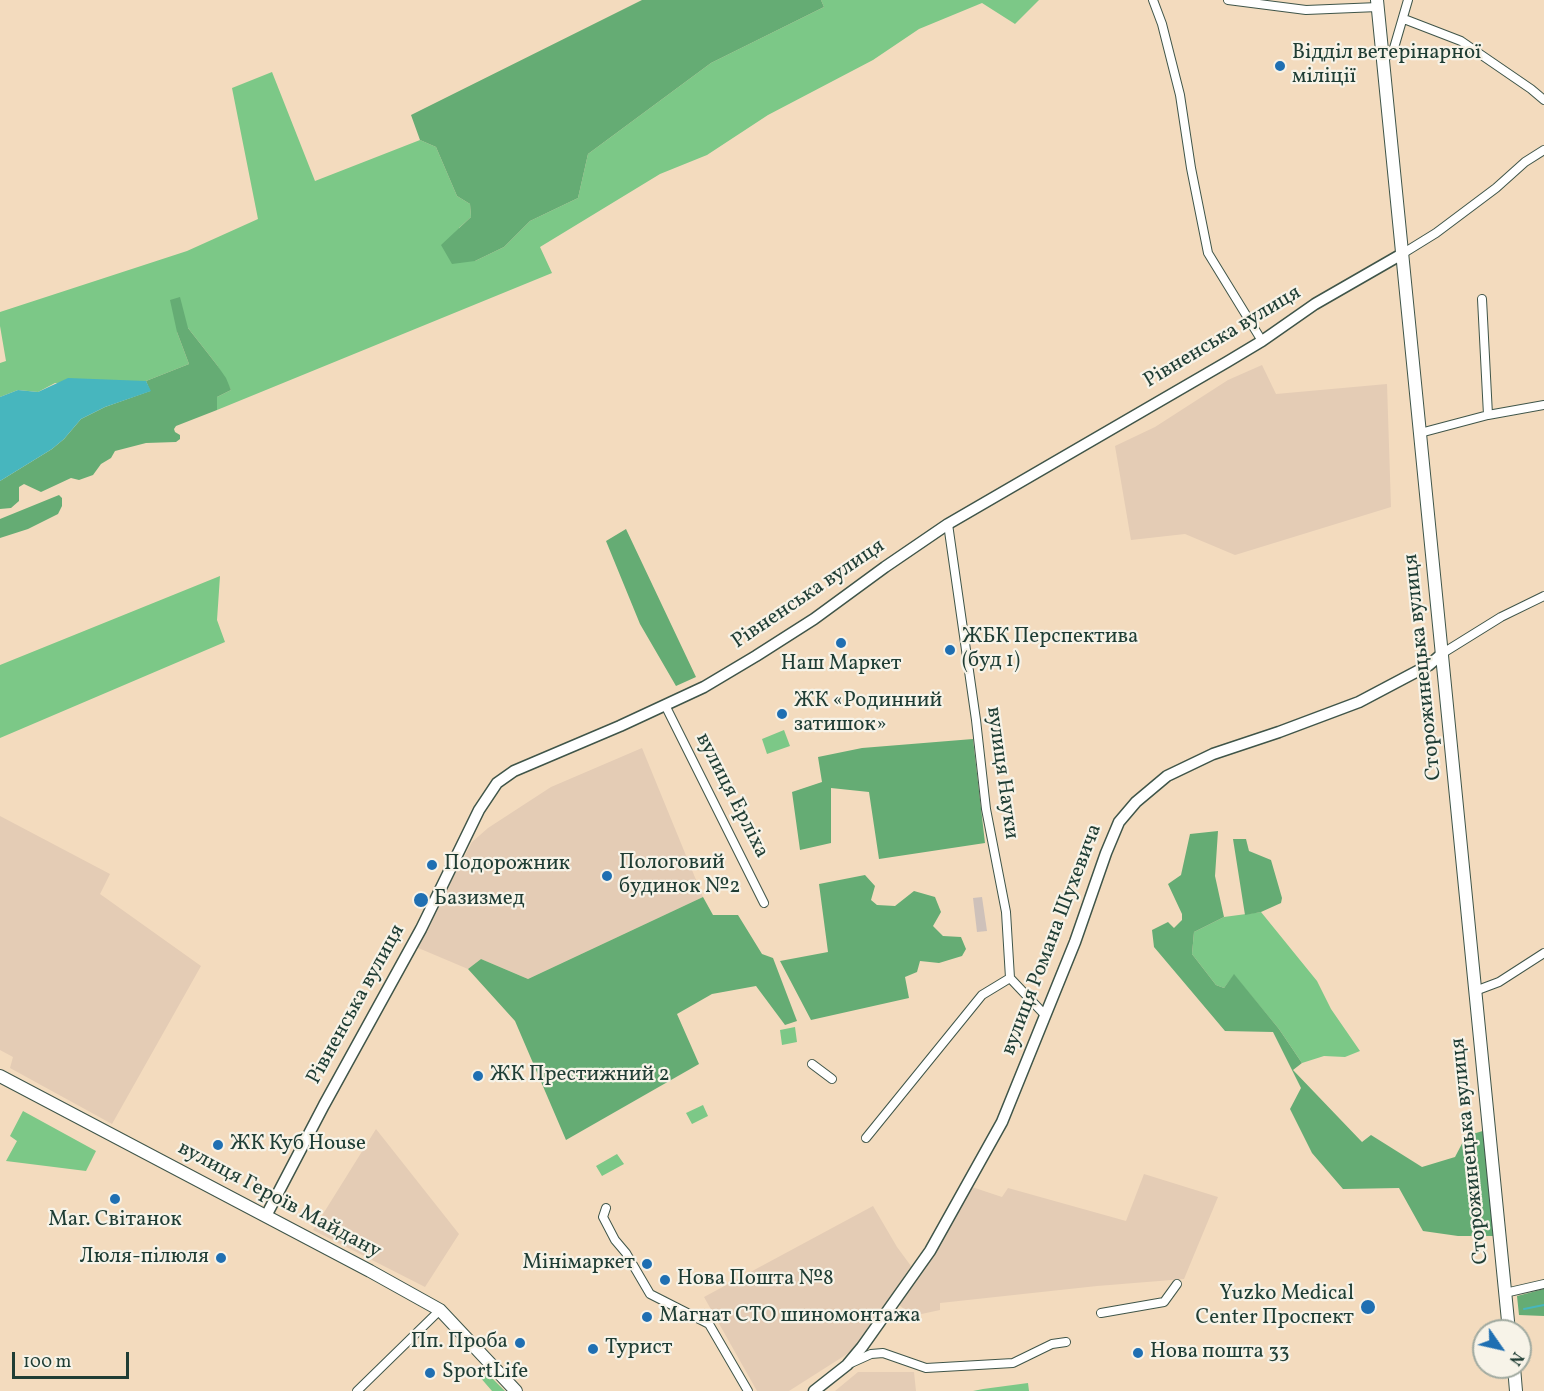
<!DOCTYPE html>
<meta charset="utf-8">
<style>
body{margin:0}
#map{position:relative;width:1544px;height:1391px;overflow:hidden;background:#f3dbbe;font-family:Vollkorn,serif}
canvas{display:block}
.north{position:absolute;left:1472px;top:1319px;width:60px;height:60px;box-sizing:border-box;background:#f7f3e8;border:2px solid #a1aaa0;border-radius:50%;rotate:124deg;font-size:16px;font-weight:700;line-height:24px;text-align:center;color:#1f3d34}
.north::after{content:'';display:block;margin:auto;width:21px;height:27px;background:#1f6fb2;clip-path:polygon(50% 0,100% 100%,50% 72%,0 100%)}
.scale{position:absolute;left:12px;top:1352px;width:117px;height:27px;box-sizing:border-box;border:3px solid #1f3d34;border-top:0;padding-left:8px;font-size:18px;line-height:21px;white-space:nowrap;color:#1f3d34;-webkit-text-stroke:4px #f7f3e8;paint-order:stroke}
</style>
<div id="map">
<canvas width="1544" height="1391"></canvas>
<div class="north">N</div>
<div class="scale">100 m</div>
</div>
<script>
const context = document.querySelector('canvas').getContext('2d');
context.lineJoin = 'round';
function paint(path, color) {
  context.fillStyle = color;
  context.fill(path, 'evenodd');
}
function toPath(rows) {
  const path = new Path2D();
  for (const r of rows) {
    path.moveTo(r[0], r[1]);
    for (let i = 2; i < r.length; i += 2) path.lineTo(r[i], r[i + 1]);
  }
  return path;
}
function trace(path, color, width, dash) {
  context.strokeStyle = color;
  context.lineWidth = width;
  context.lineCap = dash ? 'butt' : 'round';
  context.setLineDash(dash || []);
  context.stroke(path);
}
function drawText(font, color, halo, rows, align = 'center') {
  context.font = font + ' Vollkorn,serif';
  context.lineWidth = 4.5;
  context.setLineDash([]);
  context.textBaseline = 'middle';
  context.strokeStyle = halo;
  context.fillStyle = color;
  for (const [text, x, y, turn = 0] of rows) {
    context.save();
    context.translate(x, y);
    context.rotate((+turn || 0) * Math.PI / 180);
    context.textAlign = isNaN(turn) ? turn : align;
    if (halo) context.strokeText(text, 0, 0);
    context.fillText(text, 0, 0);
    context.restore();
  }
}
const built = toPath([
 [1262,365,1276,394,1387,384,1391,507,1235,555,1185,534,1131,540,1115,446,1155,427,1228,380],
 [642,748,703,897,528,979,481,959,468,969,416,947,472,842,488,828,551,787],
 [0,816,110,874,100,894,201,966,112,1124,10,1068,13,1057,0,1050],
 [376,1129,459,1234,425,1287,313,1230],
 [1144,1174,1218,1197,1184,1279,1097,1286,940,1303,940,1310,912,1316,897,1303,969,1186,1002,1197,1008,1188,1126,1221],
 [873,1206,897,1247,911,1266,872,1323,876,1325,855,1349,789,1391,757,1391,704,1297],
 [858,1372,914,1372,916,1391,835,1391]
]);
const industrial = toPath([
 [982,897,987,931,977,932,973,898]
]);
const green = toPath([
 [821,0,1039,0,1015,24,982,3,919,29,873,60,768,115,707,155,660,174,540,247,552,273,217,410,217,397,231,390,217,365,188,328,177,332,189,364,146,381,55,383,38,392,18,390,0,397,0,363,6,361,0,326,0,312,187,251,258,219,232,88,272,72,315,181,420,140,436,147,457,196,470,204,471,217,459,228,475,261,504,247,530,221,578,198,588,154,711,63,824,7],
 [220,576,217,620,225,642,0,738,0,665],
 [784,730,790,746,767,754,762,739],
 [1261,912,1317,981,1331,1009,1360,1051,1345,1057,1324,1056,1302,1063,1279,1029,1234,975,1224,988,1216,985,1192,954,1194,932,1224,917],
 [795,1027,797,1042,782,1045,780,1030],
 [703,1105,708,1116,692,1124,686,1113],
 [23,1111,96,1151,86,1171,6,1161,17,1141,10,1136],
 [617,1154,624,1164,602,1176,596,1166],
 [484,1375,492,1378,505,1391,492,1391,479,1376],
 [1028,1383,1029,1391,973,1391,983,1389]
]);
const forest = toPath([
 [642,0,821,0,824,7,711,63,588,154,578,198,530,221,504,247,475,261,452,264,441,245,471,217,470,204,457,196,436,147,420,140,411,115],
 [180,297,188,328,217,365,226,378,231,390,217,397,217,410,176,426,174,429,175,432,180,435,180,439,176,442,146,443,115,451,111,458,101,464,93,475,79,480,71,478,41,492,24,484,19,487,19,501,11,508,0,509,0,481,52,449,64,439,81,419,105,407,150,391,146,381,189,364,177,332,170,300],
 [59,495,62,498,62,506,58,514,28,529,0,538,0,519],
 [626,529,696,677,676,686,640,624,606,541],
 [973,739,985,843,879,859,869,792,831,788,831,843,800,850,792,792,822,782,818,757,862,748],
 [1218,831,1215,876,1224,917,1194,932,1192,954,1216,985,1224,988,1234,974,1279,1029,1302,1063,1293,1070,1362,1142,1371,1135,1422,1167,1455,1157,1466,1136,1486,1130,1497,1236,1458,1236,1423,1231,1399,1188,1343,1189,1312,1153,1290,1109,1301,1088,1273,1032,1225,1031,1154,947,1152,930,1168,922,1174,928,1182,920,1182,914,1168,884,1181,875,1190,834],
 [1233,839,1246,839,1249,851,1271,860,1282,898,1281,903,1261,912,1245,915],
 [865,875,875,886,871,900,877,905,895,906,914,891,935,897,941,912,933,926,943,936,961,937,966,949,962,956,939,963,920,961,917,972,905,977,909,998,811,1020,780,961,828,952,819,884],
 [703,897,713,915,738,915,762,954,773,958,797,1021,785,1025,756,986,712,994,677,1014,699,1064,566,1140,515,1021,468,969,481,959,528,979],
 [1544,1289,1544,1316,1519,1315,1517,1296]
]);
const water = toPath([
 [68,378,146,381,151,391,105,407,81,419,64,439,52,449,0,481,0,397,18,390,38,392]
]);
const stream = toPath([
 [1524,1309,1544,1305]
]);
const street = toPath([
 [1153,0,1162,24,1180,95,1191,168,1208,253,1262,341],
 [1228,0,1306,10,1378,7],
 [1404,19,1461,41,1531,89,1544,100],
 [1383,57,1390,55,1394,48,1408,0],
 [1402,254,1436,233,1496,188,1525,162,1544,150],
 [1482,299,1488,415],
 [1420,433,1488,415,1544,405],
 [948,524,976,720,986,809,1006,912,1010,978,1045,1015],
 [1443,653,1501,617,1544,596],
 [665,705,764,903],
 [1475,991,1499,982,1544,953],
 [812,1064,832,1079],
 [866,1138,982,995,1010,978],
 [606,1208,603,1217,615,1240,626,1253,650,1294,709,1324,748,1391],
 [1505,1293,1544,1284],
 [1101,1313,1164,1302,1177,1284],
 [851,1363,871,1354,883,1353,926,1368,1013,1363,1052,1344,1066,1342],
 [357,1391,440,1310]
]);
const secondary = toPath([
 [266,1216,324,1105,421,929,479,810,497,783,514,771,620,726,704,687,756,656,814,619,885,567,948,524,1227,362,1262,341,1315,304,1402,254],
 [814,1391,847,1365,862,1347,930,1251,1002,1122,1075,942,1106,853,1119,822,1136,802,1167,776,1213,754,1279,732,1359,702,1429,665,1443,653]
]);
const primary = toPath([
 [1377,0,1509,1331],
 [0,1076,370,1271,440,1310,516,1391],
 [1514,1367,1516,1391]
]);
const markers = [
 [1280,66,6,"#1f6fb2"],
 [841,643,6,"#1f6fb2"],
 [950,650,6,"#1f6fb2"],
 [782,714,6,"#1f6fb2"],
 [432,865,6,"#1f6fb2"],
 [607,876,6,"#1f6fb2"],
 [421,900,8,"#1f6fb2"],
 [478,1076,6,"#1f6fb2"],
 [218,1145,6,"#1f6fb2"],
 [115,1199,6,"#1f6fb2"],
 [221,1258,6,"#1f6fb2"],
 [647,1264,6,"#1f6fb2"],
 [665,1280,6,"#1f6fb2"],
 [1368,1307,8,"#1f6fb2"],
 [647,1317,6,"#1f6fb2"],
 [520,1343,6,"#1f6fb2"],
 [593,1349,6,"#1f6fb2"],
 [1138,1353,6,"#1f6fb2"],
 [430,1373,6,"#1f6fb2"]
];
const poiNames = [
 ["Відділ ветерінарної",1292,54],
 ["міліції",1292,78],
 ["ЖБК Перспектива",962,638],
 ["(буд 1)",962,662],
 ["Наш Маркет",841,665,"center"],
 ["ЖК «Родинний",794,702],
 ["затишок»",794,726],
 ["Пологовий",619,864],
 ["будинок №2",619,888],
 ["Подорожник",444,865],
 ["Базизмед",434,900],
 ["ЖК Престижний 2",490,1076],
 ["ЖК Куб House",230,1145],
 ["Маг. Світанок",115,1221,"center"],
 ["Люля-пілюля",209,1258,"right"],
 ["Мінімаркет",635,1264,"right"],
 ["Нова Пошта №8",677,1280],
 ["Yuzko Medical",1354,1295,"right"],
 ["Center Проспект",1354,1319,"right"],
 ["Магнат СТО шиномонтажа",659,1317],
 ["Пп. Проба",508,1343,"right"],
 ["Турист",605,1349],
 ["Нова пошта 33",1150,1353],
 ["SportLife",442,1373]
];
const streetNames = [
 ["Рівненська вулиця",1223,338,-31],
 ["Рівненська вулиця",809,595,-34],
 ["Сторожинецька вулиця",1424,667,-96],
 ["вулиця Науки",1001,773,82],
 ["вулиця Ерліха",731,796,63],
 ["вулиця Романа Шухевича",1053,940,-69],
 ["Рівненська вулиця",357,1005,-61],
 ["Сторожинецька вулиця",1471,1151,-96],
 ["вулиця Героїв Майдану",279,1201,28]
];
paint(built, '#e4ccb5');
paint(industrial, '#cec1ba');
paint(green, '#7cc887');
paint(forest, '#65ac74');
paint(water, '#47b6be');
trace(stream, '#47b6be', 2);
trace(street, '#3f5549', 10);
trace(secondary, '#3f5549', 13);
trace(primary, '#3f5549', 14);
trace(street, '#fff', 8);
trace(secondary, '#fff', 10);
trace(primary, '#fff', 12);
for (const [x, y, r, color] of markers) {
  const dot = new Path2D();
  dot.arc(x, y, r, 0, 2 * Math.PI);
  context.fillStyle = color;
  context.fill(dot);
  trace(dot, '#f7f3e8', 2);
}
drawText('21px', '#1f3d34', '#f7f3e8', poiNames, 'left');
drawText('21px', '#1f3d34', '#f7f3e8', streetNames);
</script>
